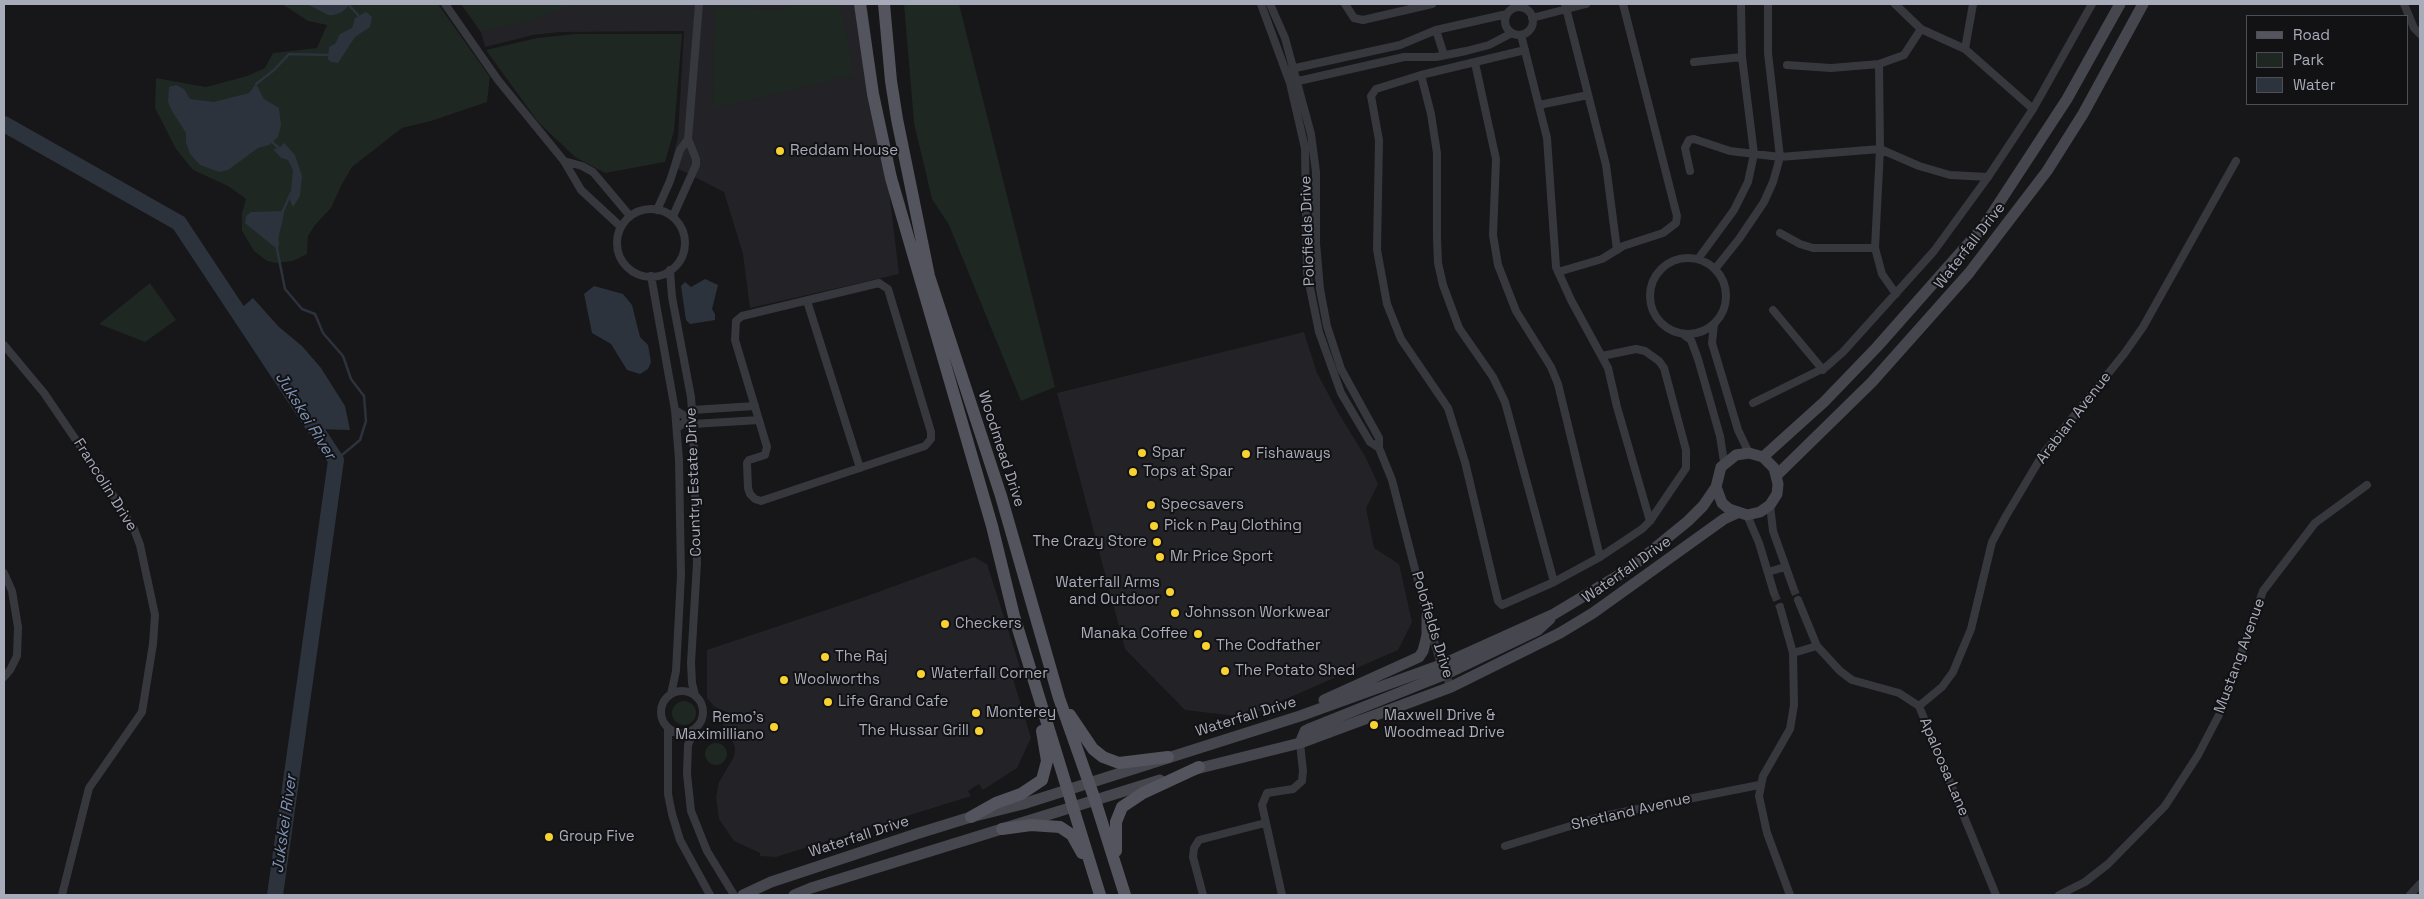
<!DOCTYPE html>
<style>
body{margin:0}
#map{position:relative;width:2424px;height:899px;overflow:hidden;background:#171619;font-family:"Space Grotesk",sans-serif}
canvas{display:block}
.frame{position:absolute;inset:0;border:5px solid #a8abb9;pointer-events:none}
.legend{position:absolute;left:2246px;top:15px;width:162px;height:90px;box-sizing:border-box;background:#121114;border:1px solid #4e4f56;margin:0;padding:6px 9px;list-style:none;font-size:15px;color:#a8abb9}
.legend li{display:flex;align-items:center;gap:10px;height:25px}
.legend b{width:25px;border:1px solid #4e4f56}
</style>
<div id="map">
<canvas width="2424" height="899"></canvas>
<div class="frame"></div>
<ul class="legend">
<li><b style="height:6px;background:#53545d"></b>Road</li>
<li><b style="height:14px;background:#1e2721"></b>Park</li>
<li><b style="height:14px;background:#2c333d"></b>Water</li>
</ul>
</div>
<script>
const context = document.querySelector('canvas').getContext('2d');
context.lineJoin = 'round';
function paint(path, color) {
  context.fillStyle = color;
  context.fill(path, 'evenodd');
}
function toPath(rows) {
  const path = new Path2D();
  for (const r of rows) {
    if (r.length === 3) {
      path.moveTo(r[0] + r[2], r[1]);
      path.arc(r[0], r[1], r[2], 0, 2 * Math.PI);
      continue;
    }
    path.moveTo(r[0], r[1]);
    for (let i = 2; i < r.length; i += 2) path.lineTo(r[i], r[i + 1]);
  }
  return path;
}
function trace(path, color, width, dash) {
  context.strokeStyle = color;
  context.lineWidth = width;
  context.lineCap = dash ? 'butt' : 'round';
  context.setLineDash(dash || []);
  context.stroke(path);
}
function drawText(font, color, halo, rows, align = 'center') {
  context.font = font + ' "Space Grotesk",sans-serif';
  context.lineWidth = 4;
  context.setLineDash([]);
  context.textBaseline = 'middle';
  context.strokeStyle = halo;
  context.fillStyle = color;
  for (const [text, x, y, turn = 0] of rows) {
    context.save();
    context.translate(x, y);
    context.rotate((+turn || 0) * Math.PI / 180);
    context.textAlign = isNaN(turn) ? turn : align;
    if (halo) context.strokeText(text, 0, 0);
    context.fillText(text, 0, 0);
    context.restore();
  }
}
const built = toPath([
 [461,4,867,4,899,274,750,308,743,254,724,192,671,165,678,137,684,31,559,32,533,35,485,47,481,32],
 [1304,332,1317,373,1339,414,1365,456,1378,484,1366,508,1374,548,1399,564,1412,622,1398,650,1245,717,1185,710,1125,649,1057,393],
 [974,557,987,564,1020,667,1012,669,1011,672,1031,738,1017,768,983,790,979,784,968,791,971,796,776,857,760,856,760,853,734,841,719,819,716,797,719,782,734,757,735,748,730,735,722,729,727,712,715,707,707,698,707,650,856,600]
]);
const green = toPath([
 [282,4,438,4,490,77,487,102,431,121,402,128,352,167,341,186,331,208,315,225,308,236,307,254,293,261,276,263,267,261,254,251,242,231,242,213,246,199,228,186,193,170,176,149,155,108,156,78,206,87,247,76,265,68,273,53,317,48,327,25,308,21],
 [461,4,574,4,533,20,481,32],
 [792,4,840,4,854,75,712,109,715,6,781,10],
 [904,4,959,4,1055,387,1021,401,949,225,932,199,914,123],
 [575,34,682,34,674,131,665,162,605,173,575,157,538,122,486,50,537,38],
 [150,283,176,320,145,342,99,324],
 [684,713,12],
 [716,754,11]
]);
const water = toPath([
 [307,4,351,4,342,12,334,15,328,15],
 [366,12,372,17,370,27,355,37,338,63,331,62,328,59,329,47,335,44,340,34,352,28,355,18],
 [256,84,264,99,279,108,281,125,278,137,269,145,258,148,228,170,219,172,200,165,190,154,186,142,186,133,172,111,168,102,169,87,176,85,184,89,190,99,214,102,249,93],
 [284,143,295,155,302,176,300,196,293,207,290,201,293,170,288,160,281,158,273,149,279,148],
 [283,211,277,249,245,223,246,216,251,212],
 [705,279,718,285,712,309,715,314,715,320,690,324,686,320,681,286,685,282,691,287],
 [594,286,623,294,632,305,640,337,648,345,651,362,648,369,640,374,627,370,611,344,592,333,584,294],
 [253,298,279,327,302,346,321,368,345,406,350,430,316,429,307,407,288,373,232,316]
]);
const stream = toPath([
 [349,5,358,15],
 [256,84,274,70,289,54,328,55],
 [272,142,279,148],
 [280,227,283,211,291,193],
 [278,242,277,249,285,289,302,309,315,314,323,333,343,356,351,379,364,396,366,421,360,440,336,460]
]);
const river = toPath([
 [4,124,179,223,336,460,275,895]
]);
const minorTunnel = toPath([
 [1793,587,1798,600],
 [1774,593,1780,607]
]);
const minor = toPath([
 [445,4,498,80,564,161,581,190,621,227],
 [1261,4,1290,83,1305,148,1307,273,1319,332,1341,393,1370,442,1379,448],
 [1270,4,1285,38,1311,134,1316,172,1316,243,1320,289,1327,326,1341,369,1379,438,1379,448,1392,480,1427,616,1441,665,1451,687],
 [1345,4,1354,18,1363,20,1432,4],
 [1565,4,1606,165,1617,250],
 [1895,4,1921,29],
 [2404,4,2414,28,2420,34],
 [1519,21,14],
 [1532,18,1586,4],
 [1436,30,1444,55],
 [1521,35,1547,138,1556,267,1571,300,1608,368,1617,407,1650,521],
 [1965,49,1973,4],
 [1525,50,1421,75,1376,89,1371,96,1379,140,1377,250,1387,304,1401,339,1448,408,1465,462,1498,601,1502,605,1554,582,1600,557,1642,529,1650,521,1686,468,1686,450,1664,368,1659,361,1645,351,1636,349,1602,356],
 [1694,62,1742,57],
 [1475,63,1496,159,1493,235,1498,265,1516,311,1551,367,1558,384,1600,557],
 [1879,64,1880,149,1875,248,1882,274,1896,294],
 [1787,65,1831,68,1879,64,1904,55,1921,29,1965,49,2033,109],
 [1291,69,1400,45,1436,30,1507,14],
 [1421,75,1431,114,1437,153,1437,238,1438,263,1443,285,1459,328,1493,377,1505,402,1554,582],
 [1294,82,1404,57,1436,57,1466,51,1489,45,1512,33],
 [1539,105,1588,95],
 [564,161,582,166,593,172,630,216],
 [1690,171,1685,148,1689,140,1694,139,1730,151,1780,157,1880,149,1919,166,1950,175,1988,177],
 [651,243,34],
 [657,210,670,181,680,150,688,139],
 [673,216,696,165,696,159,688,139,699,4],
 [1780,233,1800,244,1813,248,1875,248],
 [1688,296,38],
 [1698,259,1734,210,1748,182,1754,154,1742,57,1741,4],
 [1715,269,1739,239,1764,202,1773,182,1780,157,1768,53,1768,4],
 [670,270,672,297,691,397,693,424,697,563,691,663,692,683,695,695],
 [1558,272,1602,259,1623,246,1663,233,1676,223,1677,216,1623,4],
 [651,276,675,410,679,460,681,575,676,671,671,694],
 [879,283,888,289,931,432,931,439,925,446,761,501,755,499,750,494,748,488,747,463,749,460,765,455,767,447,735,340,736,321,742,316,879,283],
 [807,301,860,468],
 [1773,310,1823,370],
 [1714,324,1712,343,1738,430,1749,453],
 [1684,335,1691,340,1698,359,1720,436,1724,462],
 [4,345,44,393,108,487,134,529,140,545,155,615,153,644,142,712,89,788,62,895],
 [1753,403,1826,367,1843,352,1934,251,1988,177,2033,109,2092,4],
 [675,410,688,418,693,424,759,420],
 [677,428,684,423,692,410,755,406],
 [1770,505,1773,531,1793,587],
 [1747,515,1759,543,1774,593],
 [1768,572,1785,567],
 [4,573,12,591,18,627,17,656,10,670,4,677],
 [1798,600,1817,646,1840,671,1852,680,1899,693,1919,706,1996,895],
 [1780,607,1793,653,1794,705,1790,729,1763,776,1759,796,1767,833,1790,895],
 [1793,653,1817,646],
 [682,712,21],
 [1919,706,1942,687,1953,672,1971,629,1992,542,2006,516,2043,454,2124,354,2143,327,2236,161],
 [668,729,668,794,672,814,680,840,710,895],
 [694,730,688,745,687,774,691,811,707,851,734,895],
 [1505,846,1603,816,1759,785],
 [1203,895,1193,857,1194,848,1199,840,1265,823],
 [1282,895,1262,805,1267,793,1293,789,1302,781,1303,771,1300,743],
 [2059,895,2085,882,2108,864,2165,806,2198,755,2221,711,2263,591,2315,523,2367,485],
 [2410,895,2420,884]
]);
const secondary = toPath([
 [1763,457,1824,402,1877,347,1984,226,2067,99,2120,4],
 [1777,475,1872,382,1969,273,2047,171,2083,114,2143,4],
 [1324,700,1419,657,1423,651,1427,635,1427,616],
 [1300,743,1305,731,1311,728,1446,674,1538,630,1550,619],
 [1192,770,1300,743,1451,687,1560,633,1593,613,1724,519,1737,513],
 [743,895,771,882,916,834,971,817,1023,804,1300,716,1441,665,1554,614,1629,569,1688,521,1703,506,1716,487,1721,467,1736,455,1749,453,1763,457,1774,468,1778,484,1777,494,1770,505,1760,512,1747,515,1729,509,1722,503,1716,487],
 [794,895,811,888,1160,780]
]);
const primary = toPath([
 [860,4,873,94,891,178,992,526,1014,616,1100,895],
 [884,4,891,81,897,119,929,276,1001,496,1059,698,1095,800,1125,895],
 [1070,715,1093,749,1103,757,1119,763,1168,757],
 [971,817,996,803,1021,794,1042,780,1047,761,1042,731],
 [1002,829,1031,825,1060,827,1072,835,1082,853],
 [1116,851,1116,822,1122,807,1143,793,1199,767]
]);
const markers = [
 [780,151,5,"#f8d230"],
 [1142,453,5,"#f8d230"],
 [1246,454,5,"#f8d230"],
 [1133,472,5,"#f8d230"],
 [1151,505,5,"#f8d230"],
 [1154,526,5,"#f8d230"],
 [1157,542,5,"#f8d230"],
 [1160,557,5,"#f8d230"],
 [1170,592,5,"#f8d230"],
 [1175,613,5,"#f8d230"],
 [945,624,5,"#f8d230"],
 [1198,634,5,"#f8d230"],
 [1206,646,5,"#f8d230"],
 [825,657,5,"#f8d230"],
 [1225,671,5,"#f8d230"],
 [921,674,5,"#f8d230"],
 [784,680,5,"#f8d230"],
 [828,702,5,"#f8d230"],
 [976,713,5,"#f8d230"],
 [1374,725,5,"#f8d230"],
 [774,727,5,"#f8d230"],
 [979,731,5,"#f8d230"],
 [549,837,5,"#f8d230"]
];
const poiNames = [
 ["Reddam House",790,151],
 ["Spar",1152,453],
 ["Fishaways",1256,454],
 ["Tops at Spar",1143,472],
 ["Specsavers",1161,505],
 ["Pick n Pay Clothing",1164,526],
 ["The Crazy Store",1147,542,"right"],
 ["Mr Price Sport",1170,557],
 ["Waterfall Arms",1160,583,"right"],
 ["and Outdoor",1160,600,"right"],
 ["Johnsson Workwear",1185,613],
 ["Checkers",955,624],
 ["Manaka Coffee",1188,634,"right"],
 ["The Codfather",1216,646],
 ["The Raj",835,657],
 ["The Potato Shed",1235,671],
 ["Waterfall Corner",931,674],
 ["Woolworths",794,680],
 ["Life Grand Cafe",838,702],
 ["Monterey",986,713],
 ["Maxwell Drive &",1384,716],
 ["Woodmead Drive",1384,733],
 ["Remo's",764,718,"right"],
 ["Maximilliano",764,735,"right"],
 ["The Hussar Grill",969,731,"right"],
 ["Group Five",559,837]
];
const streetNames = [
 ["Polofields Drive",1308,231,-92],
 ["Waterfall Drive",1970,246,-52],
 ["Arabian Avenue",2074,418,-52],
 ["Woodmead Drive",1001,449,72],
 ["Country Estate Drive",694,482,-92],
 ["Francolin Drive",105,485,58],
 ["Waterfall Drive",1627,570,-35],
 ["Polofields Drive",1432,625,73],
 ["Mustang Avenue",2240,656,-70],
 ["Waterfall Drive",1246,717,-17],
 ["Apaloosa Lane",1944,767,67],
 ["Shetland Avenue",1631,812,-13],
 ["Waterfall Drive",859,837,-18]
];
const waterNames = [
 ["Jukskei River",305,416,58],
 ["Jukskei River",285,824,-82]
];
paint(built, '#232226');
paint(green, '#1e2721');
paint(water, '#2c333d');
trace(stream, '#2c333d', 2.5);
trace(river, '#2c333d', 16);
trace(minorTunnel, '#343439', 8, [8, 4]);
trace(minor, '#37373e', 8);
trace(secondary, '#45464e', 11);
trace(primary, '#53545d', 12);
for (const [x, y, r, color] of markers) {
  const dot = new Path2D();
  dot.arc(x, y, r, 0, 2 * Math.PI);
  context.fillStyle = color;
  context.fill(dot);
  trace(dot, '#121114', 2);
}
drawText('15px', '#a8abb9', '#121114', poiNames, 'left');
drawText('15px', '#a8abb9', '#121114', streetNames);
drawText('italic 16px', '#7e93b5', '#121114', waterNames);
</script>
